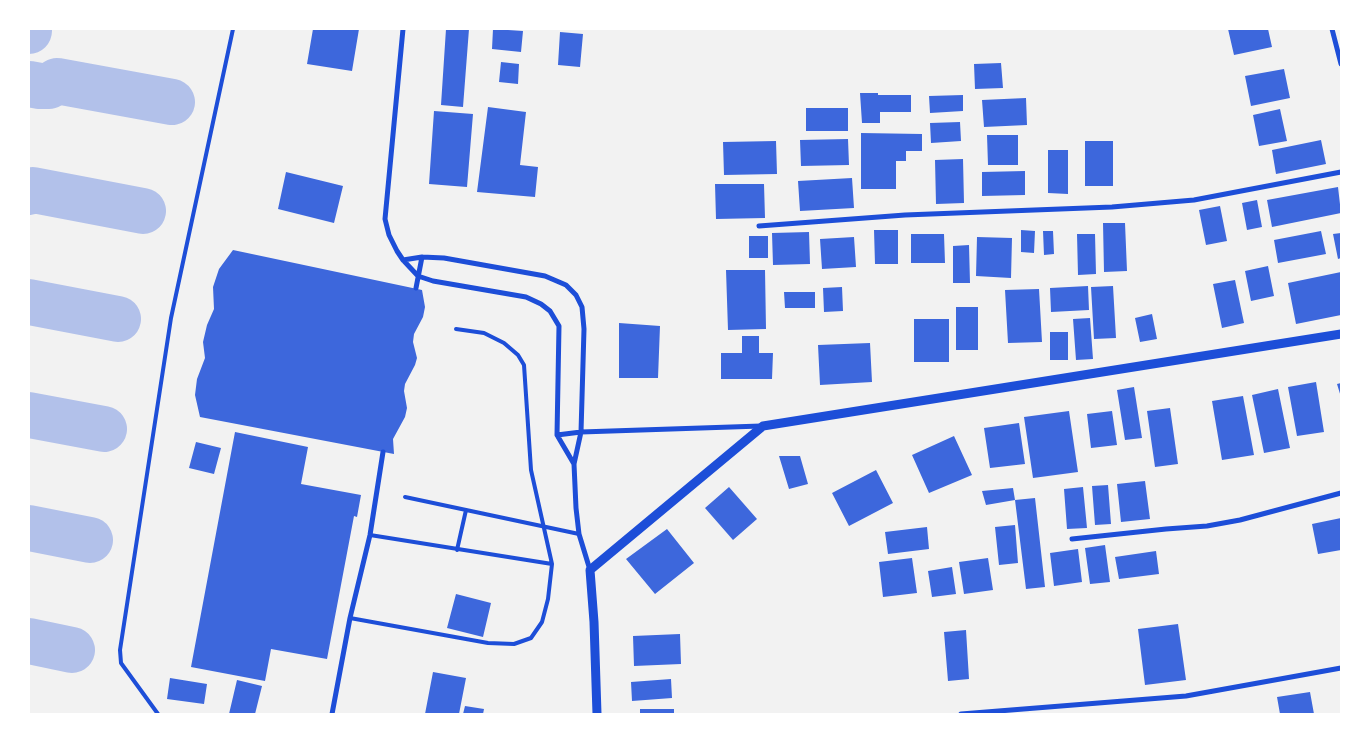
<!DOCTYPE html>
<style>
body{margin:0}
#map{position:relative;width:1370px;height:743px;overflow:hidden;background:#f2f2f2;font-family:"PT Serif",serif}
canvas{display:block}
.frame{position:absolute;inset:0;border:30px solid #fff;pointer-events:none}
</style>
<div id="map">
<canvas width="1370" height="743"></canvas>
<div class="frame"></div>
</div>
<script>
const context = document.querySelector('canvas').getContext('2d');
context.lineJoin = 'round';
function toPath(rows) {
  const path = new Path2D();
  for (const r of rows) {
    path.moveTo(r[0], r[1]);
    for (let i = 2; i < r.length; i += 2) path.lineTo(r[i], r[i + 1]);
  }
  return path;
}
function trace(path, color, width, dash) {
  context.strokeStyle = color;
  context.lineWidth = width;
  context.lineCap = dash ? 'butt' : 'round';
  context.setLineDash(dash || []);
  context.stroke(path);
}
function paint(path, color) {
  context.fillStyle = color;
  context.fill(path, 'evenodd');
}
const taxiway = toPath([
 [29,31,29,29],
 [29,84,40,86,49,86,57,81,172,102],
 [29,192,33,190,143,211],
 [29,302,118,319],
 [29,415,104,429],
 [29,528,90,540],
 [29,641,72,650]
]);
const building = toPath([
 [313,29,359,29,352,71,307,64],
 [446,29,469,29,463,107,441,105],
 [493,29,523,31,521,52,492,49],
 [1228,29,1268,29,1272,47,1234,55],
 [560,32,583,34,580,67,558,65],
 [501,62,519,64,518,84,499,82],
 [1001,63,1003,88,975,89,974,64],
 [1284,69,1290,98,1251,106,1245,76],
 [860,93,878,93,878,95,911,95,911,112,880,112,880,123,862,123],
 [963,95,963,111,930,113,929,96],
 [1026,98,1027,125,984,127,982,100],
 [488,107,526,112,520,165,538,167,535,197,477,192],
 [806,108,848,108,848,131,806,131],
 [1280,109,1287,141,1259,146,1253,115],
 [434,111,473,114,467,187,429,184],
 [960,122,961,141,931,143,930,123],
 [861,133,922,134,922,151,906,151,906,161,896,161,896,189,861,189],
 [987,135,1018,135,1018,165,988,165],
 [848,139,849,165,801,166,800,140],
 [1321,140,1326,164,1276,174,1272,150],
 [776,141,777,174,724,175,723,142],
 [1085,141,1113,141,1113,186,1085,186],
 [1048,150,1068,150,1068,194,1048,193],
 [963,159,964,203,936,204,935,160],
 [1025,171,1025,195,982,196,982,172],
 [286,172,343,186,334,223,278,209],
 [852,178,854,208,800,211,798,181],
 [715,184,764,184,765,218,716,219],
 [1338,187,1341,213,1272,227,1267,200],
 [1257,200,1262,227,1247,230,1242,203],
 [1220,206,1227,241,1206,245,1199,210],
 [1103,223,1125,223,1127,271,1104,272],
 [874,230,898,230,898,264,875,264],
 [1021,230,1035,231,1034,253,1021,252],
 [1043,231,1053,231,1054,254,1044,255],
 [1321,231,1326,254,1278,263,1274,240],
 [809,232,810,264,773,265,772,233],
 [1341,233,1341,258,1338,259,1333,234],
 [911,234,944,234,945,263,911,263],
 [1077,234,1095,234,1096,274,1078,275],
 [749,236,768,236,768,258,749,258],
 [854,237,856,267,822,269,820,239],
 [977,237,1012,238,1011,278,976,276],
 [969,245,970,283,953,283,953,246],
 [233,250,422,290,425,307,423,317,414,334,413,342,417,358,415,365,405,384,404,391,407,408,405,417,393,439,394,454,200,417,195,395,197,379,205,358,203,342,207,325,214,309,213,287,219,269],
 [1268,266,1274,296,1251,301,1245,271],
 [726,270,765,270,766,329,728,330],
 [1341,272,1341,315,1296,324,1288,283],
 [1235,280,1244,323,1222,328,1213,284],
 [1088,286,1089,310,1051,312,1050,288],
 [1113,286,1116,338,1094,339,1091,287],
 [842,287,843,311,824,312,823,288],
 [1039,289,1042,342,1008,343,1005,290],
 [784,292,815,292,815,308,785,308],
 [956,307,978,307,978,350,956,350],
 [1152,314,1157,339,1140,342,1135,318],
 [1090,318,1093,359,1076,360,1073,319],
 [914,319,949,319,949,362,914,362],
 [619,323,660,326,658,378,619,378],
 [1050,332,1068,332,1068,360,1050,360],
 [742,336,759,336,759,353,773,353,772,379,721,379,721,353,742,353],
 [870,343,872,382,820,385,818,345],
 [1316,382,1324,432,1297,436,1288,387],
 [1341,383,1341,397,1337,384],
 [1134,387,1142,438,1125,440,1117,390],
 [1278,389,1290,448,1264,453,1252,395],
 [1243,396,1254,455,1222,460,1212,401],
 [1170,408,1178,464,1155,467,1147,411],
 [1069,411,1078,472,1033,478,1024,417],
 [1112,411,1117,445,1091,448,1087,414],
 [1019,423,1025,464,990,468,984,428],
 [235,432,308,447,301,484,361,495,357,517,354,516,327,659,271,649,265,681,191,667],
 [954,436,972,475,929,493,912,455],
 [196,442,221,448,214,474,189,468],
 [779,456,800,456,808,484,789,489],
 [876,470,893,503,849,526,832,493],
 [1145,481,1150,519,1121,522,1117,484],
 [1108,485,1111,524,1095,525,1092,486],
 [729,487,757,519,733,540,705,508],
 [1083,487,1087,528,1067,529,1064,489],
 [1013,488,1015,500,986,505,982,491],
 [1035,498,1045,587,1026,589,1015,500],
 [1341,518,1341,550,1318,554,1312,524],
 [1015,525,1018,563,999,565,995,527],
 [927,527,929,549,888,554,885,532],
 [667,529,694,563,655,594,626,559],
 [1105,545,1110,582,1090,584,1085,548],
 [1078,549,1082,582,1054,586,1050,553],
 [1156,551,1159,574,1119,579,1115,557],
 [912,558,917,593,883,597,879,562],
 [988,558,993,590,964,594,959,562],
 [952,567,956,594,932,597,928,571],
 [456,594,491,603,483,637,447,628],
 [1178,624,1186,680,1145,685,1138,629],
 [966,630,969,679,948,681,944,632],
 [680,634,681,664,634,666,633,636],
 [433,672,466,678,459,714,425,714],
 [170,678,207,684,204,704,167,699],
 [671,679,672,698,632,701,631,682],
 [237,680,262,686,255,714,229,714],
 [1310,692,1314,714,1280,714,1277,697],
 [465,706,484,709,483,714,463,714],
 [640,709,674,709,674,714,640,714]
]);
const service = toPath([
 [405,497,579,534],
 [370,535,552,564,531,470,524,365,518,355,504,343,484,333,456,329],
 [457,550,466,510],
 [350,618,488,643,514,644,531,638,542,622,548,599,552,564],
 [158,714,121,663,120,650,171,318,233,29]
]);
const minor = toPath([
 [403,29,385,219,389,235,397,251,403,260],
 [1332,29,1341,64],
 [759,226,905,215,1112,207,1194,200,1341,172],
 [416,288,422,257],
 [557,435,581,432,761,426],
 [574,464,557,435,559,326,550,311,541,304,526,297,433,281,418,276,403,260,422,257,444,258,545,276,566,285,576,295,582,307,584,329,581,432,574,464,576,508,579,534,590,570],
 [1072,539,1166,529,1207,526,1240,520,1341,493],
 [332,714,350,618,370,535,383,452],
 [961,714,1186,696,1341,668]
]);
const tertiary = toPath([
 [597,714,594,622,590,570,763,426,1341,334]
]);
trace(taxiway, '#b2c1ea', 46);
paint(building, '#3d67dc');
trace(service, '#1d4ed8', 4);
trace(minor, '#1d4ed8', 5);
trace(tertiary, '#1d4ed8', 9);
</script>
